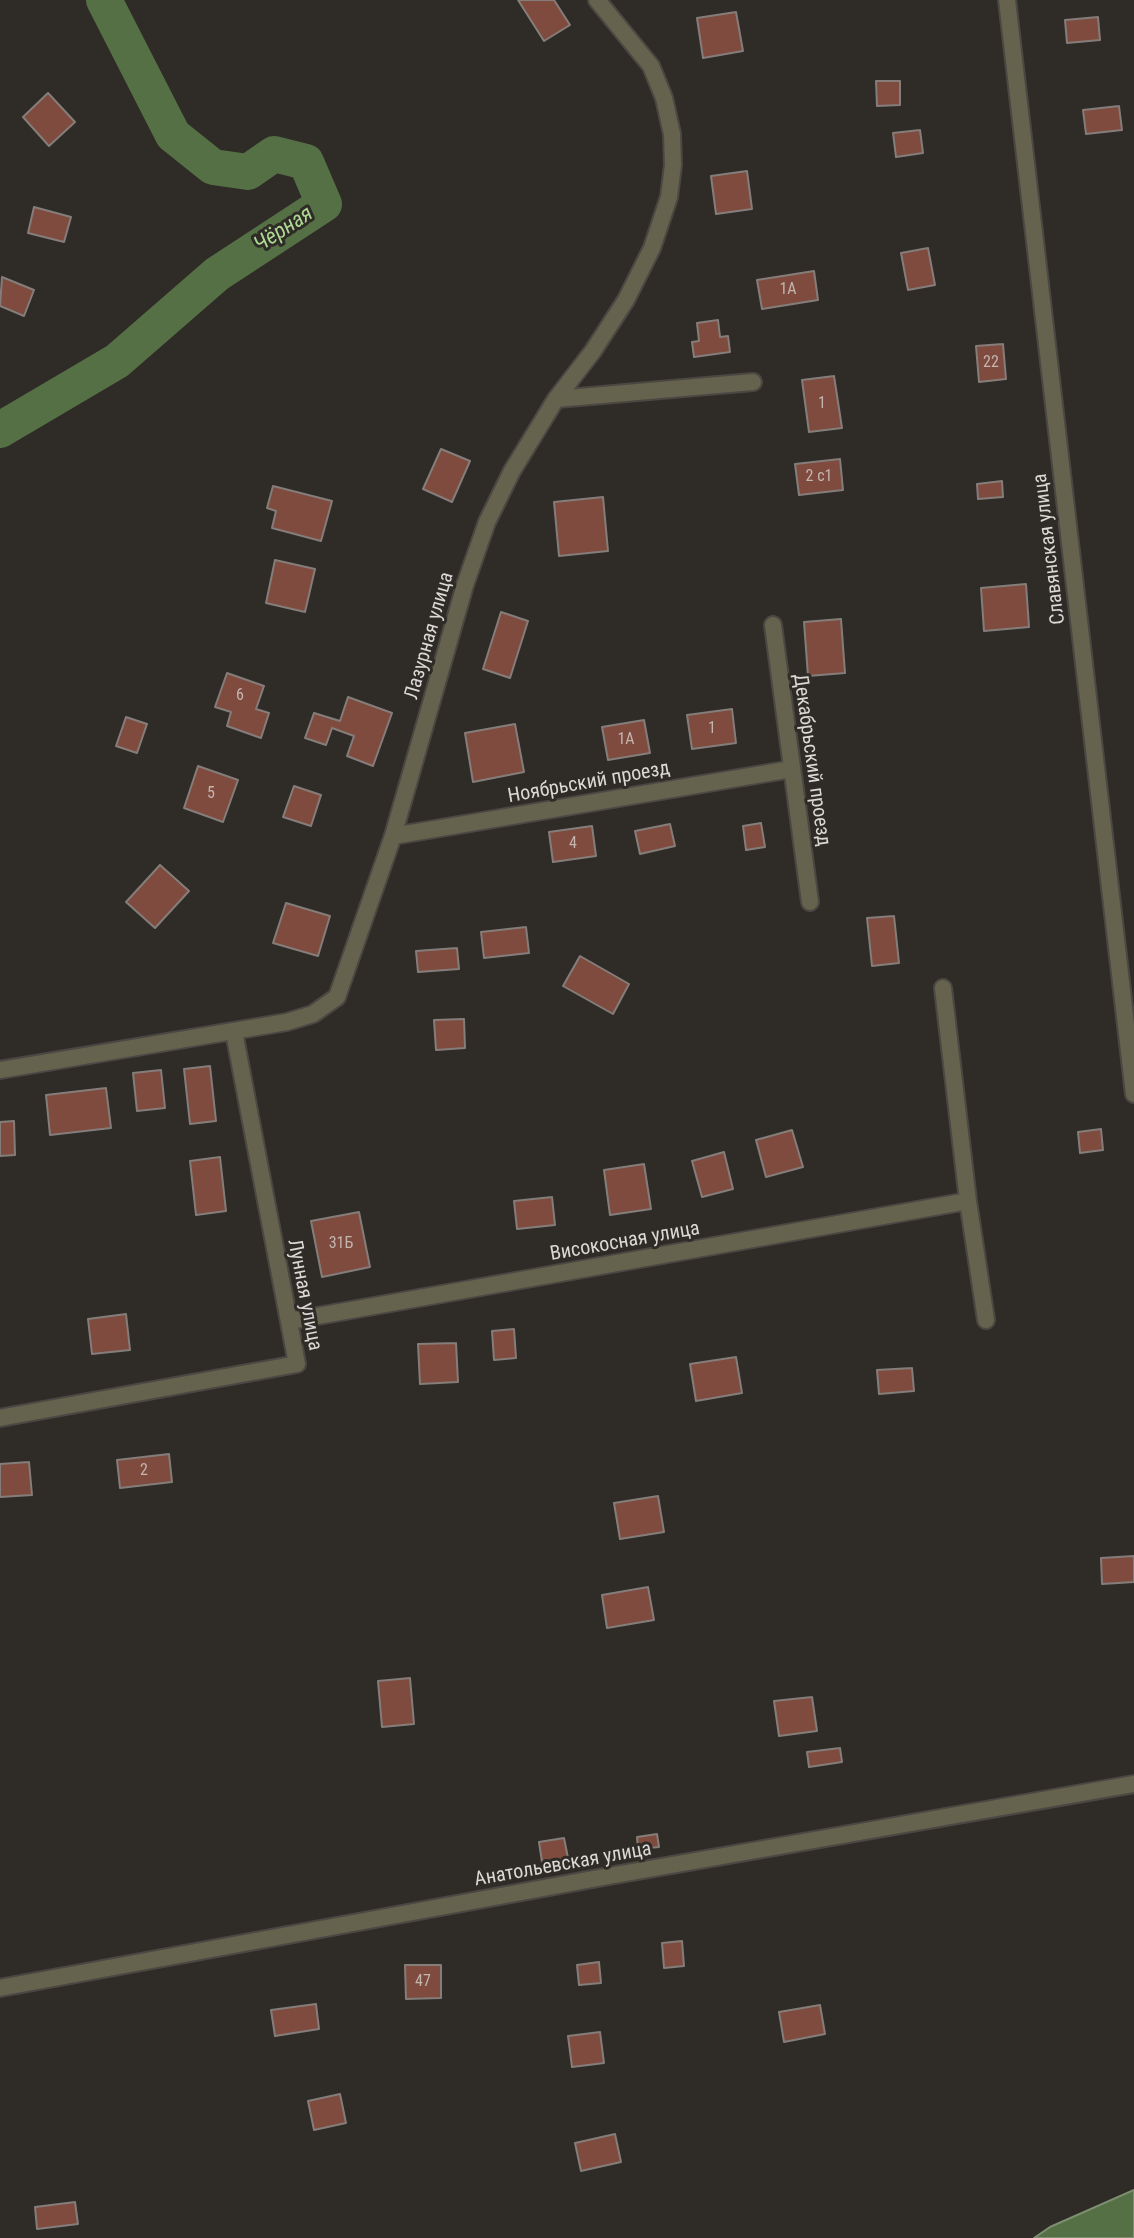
<!DOCTYPE html>
<meta charset="utf-8">
<style>
body{margin:0}
canvas{display:block;background:#2f2b27}
</style>
<canvas width="1134" height="2238"></canvas>
<script>
const context = document.querySelector('canvas').getContext('2d');
context.lineJoin = 'round';
function paint(path, color) {
  context.fillStyle = color;
  context.fill(path, 'evenodd');
}
function toPath(rows) {
  const path = new Path2D();
  for (const r of rows) {
    path.moveTo(r[0], r[1]);
    for (let i = 2; i < r.length; i += 2) path.lineTo(r[i], r[i + 1]);
  }
  return path;
}
function trace(path, color, width, dash) {
  context.strokeStyle = color;
  context.lineWidth = width;
  context.lineCap = dash ? 'butt' : 'round';
  context.setLineDash(dash || []);
  context.stroke(path);
}
function drawText(font, color, halo, rows, align = 'center') {
  context.font = font + ' "Roboto Condensed",sans-serif';
  context.lineWidth = 6;
  context.setLineDash([]);
  context.textBaseline = 'middle';
  context.strokeStyle = halo;
  context.fillStyle = color;
  for (const [text, x, y, turn = 0] of rows) {
    context.save();
    context.translate(x, y);
    context.rotate((+turn || 0) * Math.PI / 180);
    context.textAlign = isNaN(turn) ? turn : align;
    if (halo) context.strokeText(text, 0, 0);
    context.fillText(text, 0, 0);
    context.restore();
  }
}
const water = toPath([
 [1134,2190,1134,2238,1034,2238,1050,2227,1134,2190]
]);
const river = toPath([
 [0,430,117,361,217,274,324,204,306,162,274,154,248,172,213,167,173,135,104,0]
]);
const building = toPath([
 [518,0,554,0,570,25,544,41,518,0],
 [736,12,743,51,703,58,697,18,736,12],
 [1098,17,1100,40,1067,43,1065,20,1098,17],
 [876,81,900,81,900,105,877,106,876,81],
 [48,93,75,122,49,146,23,117,48,93],
 [1119,106,1122,130,1086,134,1083,110,1119,106],
 [920,130,923,153,896,157,893,133,920,130],
 [747,171,752,209,716,214,711,176,747,171],
 [34,207,71,217,64,242,28,233,34,207],
 [928,248,935,285,908,290,901,253,928,248],
 [814,271,818,300,762,309,757,280,814,271],
 [2,277,34,290,24,316,0,306,2,277],
 [718,320,720,337,728,336,730,352,694,357,692,342,699,341,697,323,718,320],
 [1003,344,1006,379,979,382,976,346,1003,344],
 [834,376,842,428,809,432,802,380,834,376],
 [441,449,470,461,452,502,423,489,441,449],
 [840,459,843,490,799,495,795,464,840,459],
 [1002,481,1003,497,978,499,977,484,1002,481],
 [273,486,332,501,321,541,272,528,276,511,267,508,273,486],
 [603,497,608,551,559,556,554,502,603,497],
 [275,560,315,569,305,612,266,603,275,560],
 [1026,584,1029,627,984,631,981,588,1026,584],
 [501,612,528,621,510,678,483,669,501,612],
 [841,619,845,673,808,676,804,622,841,619],
 [227,673,264,686,256,709,269,713,261,738,227,726,231,712,215,707,227,673],
 [348,697,392,713,373,766,347,756,354,736,332,728,326,745,305,738,314,713,340,721,348,697],
 [732,709,736,743,692,749,687,715,732,709],
 [126,717,147,724,137,753,116,746,126,717],
 [644,720,650,753,608,760,602,727,644,720],
 [515,724,524,772,473,782,465,733,515,724],
 [198,766,238,780,223,822,184,808,198,766],
 [294,786,321,795,311,826,283,817,294,786],
 [761,823,765,847,746,850,743,826,761,823],
 [670,824,675,846,640,854,635,831,670,824],
 [592,826,596,856,553,862,549,832,592,826],
 [160,865,189,891,155,928,126,902,160,865],
 [286,903,330,916,318,956,273,943,286,903],
 [894,916,899,963,872,966,867,918,894,916],
 [526,927,529,953,484,958,481,932,526,927],
 [457,948,459,969,418,972,416,951,457,948],
 [580,956,629,984,613,1014,563,986,580,956],
 [464,1019,465,1048,436,1050,434,1020,464,1019],
 [210,1066,216,1121,190,1124,184,1069,210,1066],
 [161,1070,165,1108,137,1111,133,1073,161,1070],
 [106,1088,111,1128,50,1135,46,1095,106,1088],
 [14,1121,15,1155,0,1156,0,1122,14,1121],
 [1101,1129,1103,1150,1080,1153,1078,1132,1101,1129],
 [792,1130,803,1167,766,1177,756,1140,792,1130],
 [724,1152,733,1189,702,1197,692,1161,724,1152],
 [220,1157,226,1211,196,1215,190,1161,220,1157],
 [644,1164,651,1209,610,1215,604,1170,644,1164],
 [552,1197,555,1225,517,1229,514,1201,552,1197],
 [359,1212,370,1267,322,1277,311,1221,359,1212],
 [126,1314,130,1350,92,1354,88,1319,126,1314],
 [514,1329,516,1358,494,1360,492,1331,514,1329],
 [456,1343,458,1382,420,1384,418,1344,456,1343],
 [736,1357,742,1393,696,1401,690,1364,736,1357],
 [912,1368,914,1391,879,1394,877,1370,912,1368],
 [169,1454,172,1482,120,1488,117,1460,169,1454],
 [29,1462,32,1495,0,1497,0,1464,29,1462],
 [658,1496,664,1532,620,1539,614,1503,658,1496],
 [1134,1556,1134,1582,1102,1584,1101,1558,1134,1556],
 [648,1587,654,1620,607,1628,602,1595,648,1587],
 [410,1678,414,1724,382,1727,378,1681,410,1678],
 [812,1697,817,1731,779,1736,774,1701,812,1697],
 [840,1748,842,1762,809,1767,807,1752,840,1748],
 [657,1834,659,1847,638,1849,637,1837,657,1834],
 [564,1838,568,1858,542,1862,539,1842,564,1838],
 [682,1941,684,1966,664,1968,662,1943,682,1941],
 [599,1962,601,1983,579,1985,577,1965,599,1962],
 [405,1965,441,1965,441,1998,406,1999,405,1965],
 [316,2004,319,2029,275,2036,271,2010,316,2004],
 [820,2005,825,2034,784,2042,779,2012,820,2005],
 [600,2032,604,2063,572,2067,568,2036,600,2032],
 [340,2094,346,2123,314,2130,308,2101,340,2094],
 [615,2134,621,2162,581,2171,575,2143,615,2134],
 [75,2202,78,2224,37,2229,35,2207,75,2202]
]);
const street = toPath([
 [1007,0,1134,1094],
 [556,399,753,382],
 [773,625,810,902],
 [393,836,792,769],
 [943,988,968,1201,986,1320],
 [0,1070,287,1022,313,1014,337,997,393,836,465,585,487,522,512,471,556,399,593,351,626,300,652,248,669,197,673,165,672,134,664,98,651,66,597,0],
 [289,1321,968,1201],
 [0,1418,297,1364,234,1032],
 [0,1988,609,1876,1134,1784]
]);
const numberNames = [
 ["1А",788,290],
 ["22",991,363],
 ["1",822,404],
 ["2 с1",819,477],
 ["6",240,696],
 ["1",712,729],
 ["1А",626,740],
 ["5",211,794],
 ["4",573,844],
 ["31Б",341,1244],
 ["2",144,1471],
 ["47",423,1982]
];
const streetNames = [
 ["Славянская улица",1050,549,-97],
 ["Лазурная улица",430,636,-74],
 ["Декабрьский проезд",811,760,82],
 ["Ноябрьский проезд",589,783,-10],
 ["Високосная улица",625,1242,-10],
 ["Лунная улица",304,1295,79],
 ["Анатольевская улица",563,1865,-10]
];
const waterNames = [
 ["Чёрная",284,230,-33]
];
paint(water, '#557044');
trace(water, '#7d8f70', 2);
trace(river, '#557044', 36);
paint(building, '#7e4b3e');
trace(building, '#847d7a', 2);
trace(street, '#4b4743', 20);
trace(street, '#65624d', 16);
drawText('16px', '#c4b5af', null, numberNames);
drawText('20px', '#dbd8d5', '#2f2b27', streetNames);
drawText('italic 22px', '#aed994', '#2f2b27', waterNames);
</script>
